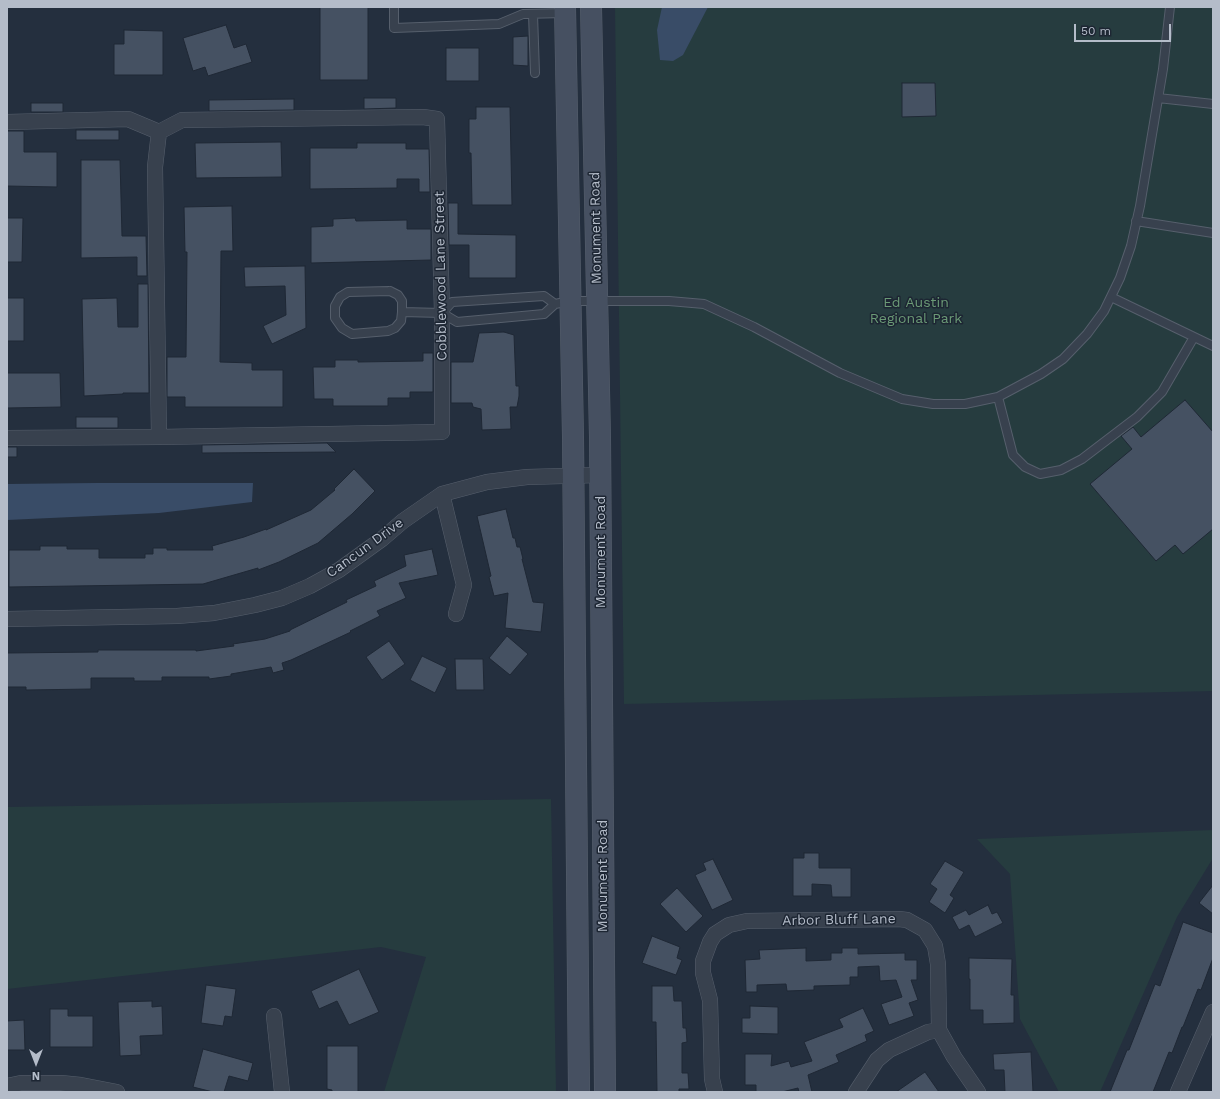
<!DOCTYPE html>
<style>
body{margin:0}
#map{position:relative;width:1220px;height:1099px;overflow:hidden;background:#242f3e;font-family:"Work Sans",sans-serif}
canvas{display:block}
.frame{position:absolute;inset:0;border:8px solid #b4bcc9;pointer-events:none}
.north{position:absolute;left:16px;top:1043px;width:40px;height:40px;-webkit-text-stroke:3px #1d2633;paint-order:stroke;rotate:180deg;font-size:11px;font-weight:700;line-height:16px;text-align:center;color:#b4bcc9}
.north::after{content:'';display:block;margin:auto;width:14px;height:18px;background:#b4bcc9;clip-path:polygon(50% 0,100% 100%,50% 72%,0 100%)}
.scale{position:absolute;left:1074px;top:24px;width:97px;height:18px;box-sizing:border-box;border:2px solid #b4bcc9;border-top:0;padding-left:5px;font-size:12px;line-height:14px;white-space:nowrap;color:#b4bcc9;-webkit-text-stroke:3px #1d2633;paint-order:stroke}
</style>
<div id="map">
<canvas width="1220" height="1099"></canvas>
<div class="frame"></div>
<div class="north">N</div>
<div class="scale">50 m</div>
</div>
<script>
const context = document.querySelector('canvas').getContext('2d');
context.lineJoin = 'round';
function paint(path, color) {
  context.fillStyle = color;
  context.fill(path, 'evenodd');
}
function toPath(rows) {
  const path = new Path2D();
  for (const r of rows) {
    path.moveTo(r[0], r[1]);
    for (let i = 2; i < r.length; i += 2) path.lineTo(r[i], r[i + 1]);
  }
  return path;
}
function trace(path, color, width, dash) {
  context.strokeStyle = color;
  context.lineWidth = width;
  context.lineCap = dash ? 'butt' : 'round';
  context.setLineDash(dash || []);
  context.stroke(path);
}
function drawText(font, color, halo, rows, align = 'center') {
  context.font = font + ' "Work Sans",sans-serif';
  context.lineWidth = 3;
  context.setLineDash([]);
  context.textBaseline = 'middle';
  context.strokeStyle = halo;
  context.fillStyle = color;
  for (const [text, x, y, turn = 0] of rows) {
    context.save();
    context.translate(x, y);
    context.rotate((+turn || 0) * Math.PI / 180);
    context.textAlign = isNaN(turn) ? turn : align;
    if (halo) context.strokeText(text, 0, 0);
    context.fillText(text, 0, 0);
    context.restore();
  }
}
const green = toPath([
 [615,7,1213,7,1213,691,624,704],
 [551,799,556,1092,384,1092,426,957,381,947,7,989,7,807],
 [1213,830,1213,858,1177,917,1100,1092,1059,1092,1020,1019,1010,874,977,839]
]);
const water = toPath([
 [662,7,708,7,683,55,673,61,660,60,657,30],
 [96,483,253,483,252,502,159,513,7,520,7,484]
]);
const building = toPath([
 [320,7,368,7,368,80,320,80,320,7],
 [226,25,234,48,246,44,252,62,208,76,205,67,193,71,183,38,226,25],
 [124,30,163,31,163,75,114,75,114,44,124,44,124,30],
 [528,36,528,66,513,65,513,37,528,36],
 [446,48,479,48,479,81,446,81,446,48],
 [902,83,935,83,936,116,902,117,902,83],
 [364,98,396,98,396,108,364,109,364,98],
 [294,99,294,110,209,111,209,100,294,99],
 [31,103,63,103,63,112,31,112,31,103],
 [476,107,510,107,512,205,472,205,471,153,469,153,469,119,476,119,476,107],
 [76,130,119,130,119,140,76,140,76,130],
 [7,131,24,131,24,152,57,152,57,187,7,186,7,131],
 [281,142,282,177,196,178,195,143,281,142],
 [357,143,406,143,406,149,429,149,430,192,419,192,419,179,397,179,397,188,310,189,310,148,357,148,357,143],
 [81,160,120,160,122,236,146,236,147,276,137,276,137,257,81,258,81,160],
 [448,203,458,203,458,234,516,235,516,278,469,278,469,245,449,245,448,203],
 [232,206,233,251,221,251,220,362,252,363,252,370,283,370,283,407,185,407,185,397,167,397,167,357,186,357,187,252,185,252,184,207,232,206],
 [7,218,23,218,22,262,7,262,7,218],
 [355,218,356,221,407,220,407,229,431,229,431,260,311,263,311,227,333,226,333,219,355,218],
 [305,266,306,328,272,344,263,326,286,315,285,286,245,287,244,267,305,266],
 [138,284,148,284,149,393,123,393,123,394,84,396,82,299,117,298,118,327,138,327,138,284],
 [7,298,24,298,24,341,7,341,7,298],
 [504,332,514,335,516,386,519,386,519,396,517,407,510,407,511,429,482,430,481,409,473,407,472,403,451,403,451,362,473,362,479,333,504,332],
 [423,353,433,353,433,392,410,392,410,398,388,398,388,406,333,406,333,399,314,399,313,367,335,367,335,360,358,360,358,362,423,361,423,353],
 [7,373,60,373,61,407,7,408,7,373],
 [1185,400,1213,432,1213,529,1183,554,1175,545,1156,561,1090,484,1132,449,1121,436,1133,427,1141,437,1185,400],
 [76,417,118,417,118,428,76,428,76,417],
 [327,443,336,452,202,453,202,445,327,443],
 [7,447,17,447,17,457,7,457,7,447],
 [354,469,375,491,352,514,318,543,279,562,258,570,258,568,203,584,9,587,9,550,40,550,40,546,67,546,67,549,99,549,99,558,145,558,145,554,153,554,153,548,167,548,167,550,213,550,212,546,244,537,266,529,266,530,311,510,335,490,334,489,354,469],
 [506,509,513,538,515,538,517,547,520,547,523,559,522,559,533,602,544,603,541,632,505,628,508,593,494,596,489,577,491,576,477,516,506,509],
 [432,549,438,575,399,583,406,598,377,611,380,616,350,631,351,632,291,660,282,663,284,670,273,673,271,667,231,674,231,676,209,679,209,677,162,677,162,681,134,681,134,678,91,678,91,689,26,690,26,687,7,687,7,653,98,652,98,650,196,650,196,651,234,646,233,644,265,639,290,631,290,630,347,602,346,600,376,586,374,581,406,566,404,555,432,549],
 [507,636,528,654,510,675,489,658,507,636],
 [389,641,405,664,382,680,366,657,389,641],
 [422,656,447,668,435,693,410,680,422,656],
 [455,659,483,659,484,690,456,690,455,659],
 [804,853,819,853,819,868,851,868,851,897,832,897,831,885,812,884,812,896,793,896,793,858,804,858,804,853],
 [713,859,733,900,712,910,695,875,706,870,703,863,713,859],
 [945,861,964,872,950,895,954,898,945,913,929,902,937,889,930,884,945,861],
 [1213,885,1213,914,1199,903,1213,885],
 [677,888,703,916,686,932,660,904,677,888],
 [988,905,992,914,997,912,1003,923,975,937,969,925,959,930,952,917,966,910,969,915,988,905],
 [1183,922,1213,933,1213,958,1201,990,1198,989,1183,1027,1182,1027,1172,1053,1169,1052,1153,1092,1110,1092,1127,1050,1129,1050,1155,984,1160,986,1183,922],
 [652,936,680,947,677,958,682,960,676,975,642,963,652,936],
 [806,948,806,961,831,960,831,953,842,953,842,948,858,948,858,954,905,953,905,960,917,960,917,980,911,980,918,1000,909,1003,914,1016,889,1025,881,1004,902,997,896,980,880,981,879,966,858,967,858,977,850,977,850,985,814,986,814,990,787,991,786,984,757,985,757,992,746,992,745,960,760,959,759,950,806,948],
 [969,958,1012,959,1011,995,1014,995,1014,1023,983,1024,983,1010,970,1010,970,979,969,979,969,958],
 [359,969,379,1012,349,1025,337,1001,319,1009,311,991,359,969],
 [206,985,236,989,232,1017,225,1016,223,1026,201,1023,206,985],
 [652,986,673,986,674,1001,682,1001,683,1028,686,1028,687,1042,682,1043,682,1073,688,1073,689,1089,679,1089,679,1092,657,1092,656,1022,652,1022,652,986],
 [152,1001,152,1007,162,1006,163,1035,140,1036,141,1055,120,1056,118,1002,152,1001],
 [750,1006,778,1007,778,1034,742,1033,742,1018,750,1018,750,1006],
 [863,1008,874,1031,865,1035,867,1041,836,1055,839,1062,808,1075,812,1092,799,1092,798,1088,782,1092,756,1092,756,1085,745,1085,745,1054,772,1054,771,1066,789,1061,791,1067,812,1061,804,1042,843,1027,839,1019,863,1008],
 [50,1009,68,1009,68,1016,93,1016,93,1047,50,1047,50,1009],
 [24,1020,25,1050,7,1050,7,1021,24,1020],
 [327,1046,358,1046,358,1092,332,1092,332,1090,327,1089,327,1046],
 [203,1049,253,1063,248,1081,229,1076,224,1092,213,1092,193,1087,203,1049],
 [1031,1052,1033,1092,1005,1092,1004,1070,994,1070,993,1054,1031,1052],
 [925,1072,939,1092,896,1092,925,1072]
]);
const lane = toPath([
 [394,7,394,28,499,24,523,14,565,13],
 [533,14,535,73],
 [1158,98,1213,104],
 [1136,221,1213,233],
 [390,291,398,295,402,301,402,312,401,321,395,328,388,331,352,334,342,328,335,318,335,306,340,297,348,292,390,291],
 [1111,297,1213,346],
 [402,312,442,313,457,322,544,314,555,304,570,301,669,301,704,304,754,327,840,373,902,399,933,404,965,404,998,397,1041,374,1063,359,1087,334,1104,311,1120,278,1131,246,1140,206,1163,69,1170,7],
 [443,312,452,302,544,296,555,304],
 [998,397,1013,455,1025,467,1040,474,1061,470,1082,459,1137,417,1162,392,1194,337]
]);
const street = toPath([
 [423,117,437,119,442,313,442,432,159,437,155,167,159,132,182,120,423,117],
 [7,122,128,119,159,132],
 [7,438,159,437],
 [442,494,464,585,456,614],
 [7,619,177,616,214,613,255,605,282,598,310,586,339,570,382,539,403,521,442,494,487,482,527,477,600,475],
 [274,1016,282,1092],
 [7,1086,21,1083,61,1083,81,1085,117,1092],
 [715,1092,712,1079,710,1000,703,973,703,961,710,942,715,934,729,925,747,921,899,919,907,920,925,930,935,946,938,964,939,1030,954,1057,978,1092],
 [856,1092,877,1060,889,1050,928,1032,939,1030],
 [1178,1092,1213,1012]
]);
const secondary = toPath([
 [565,7,573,437,579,1092],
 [591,7,600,437,605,1092]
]);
const streetNames = [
 ["Monument Road",596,228,-91],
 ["Cobblewood Lane Street",441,276,-91],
 ["Cancun Drive",365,548,-36],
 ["Monument Road",601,552,-90],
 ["Monument Road",603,876,-90],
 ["Arbor Bluff Lane",839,920,-1]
];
const parkNames = [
 ["Ed Austin",916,303],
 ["Regional Park",916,319]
];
paint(green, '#263c3f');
paint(water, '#394c67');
paint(building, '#455162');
trace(building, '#1f2835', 1);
trace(lane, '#565f6c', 10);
trace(street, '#565f6c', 16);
trace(secondary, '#565f6c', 22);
trace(lane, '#38414e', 8);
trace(street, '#38414e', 15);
trace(secondary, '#465061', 21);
drawText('14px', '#b4bcc9', '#1d2633', streetNames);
drawText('14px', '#6b9a76', '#1d2633', parkNames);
</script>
